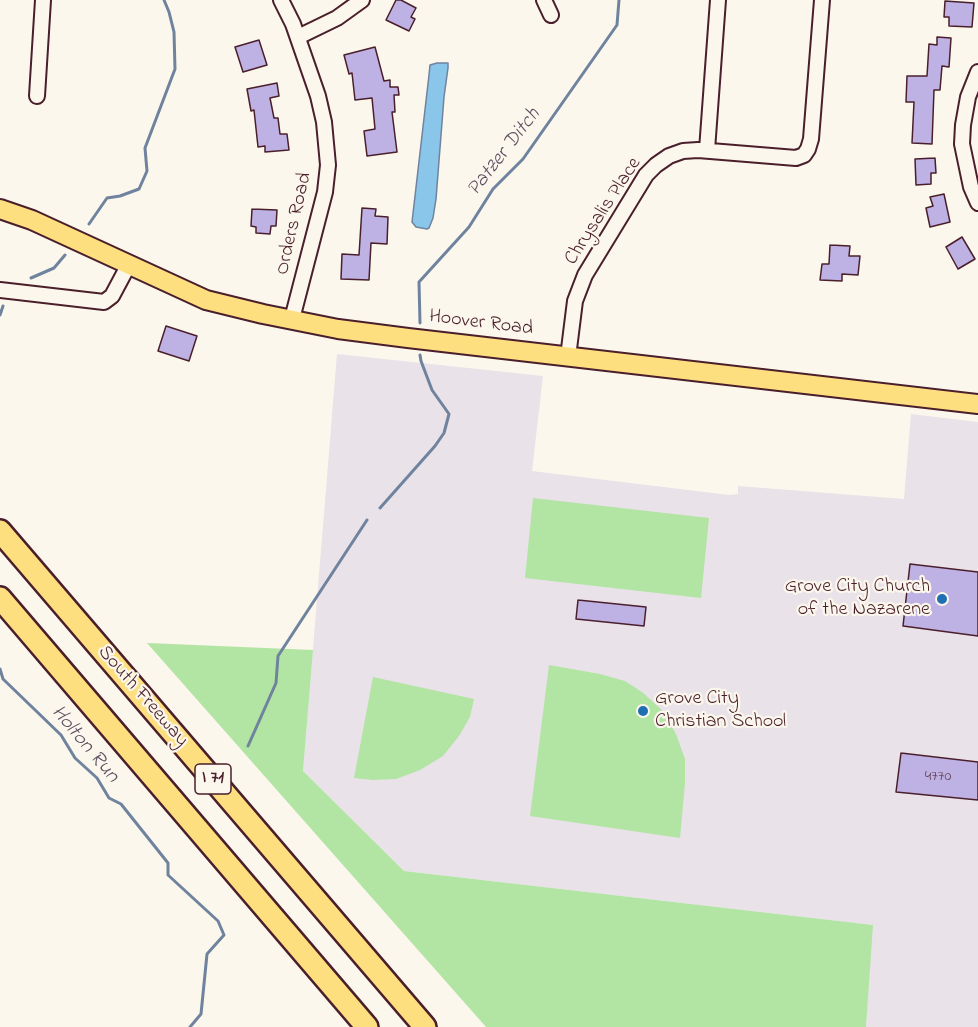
<!DOCTYPE html>
<style>
body{margin:0}
canvas{display:block;background:#fbf7ec}
</style>
<canvas width="978" height="1027"></canvas>
<script>
const context = document.querySelector('canvas').getContext('2d');
context.lineJoin = 'round';
function paint(path, color) {
  context.fillStyle = color;
  context.fill(path, 'evenodd');
}
function toPath(rows) {
  const path = new Path2D();
  for (const r of rows) {
    path.moveTo(r[0], r[1]);
    for (let i = 2; i < r.length; i += 2) path.lineTo(r[i], r[i + 1]);
  }
  return path;
}
function trace(path, color, width, dash) {
  context.strokeStyle = color;
  context.lineWidth = width;
  context.lineCap = dash ? 'butt' : 'round';
  context.setLineDash(dash || []);
  context.stroke(path);
}
function drawText(font, color, halo, rows, align = 'center') {
  context.font = font + ' "Indie Flower",sans-serif';
  context.lineWidth = 4.5;
  context.setLineDash([]);
  context.textBaseline = 'middle';
  context.strokeStyle = halo;
  context.fillStyle = color;
  for (const [text, x, y, turn = 0] of rows) {
    context.save();
    context.translate(x, y);
    context.rotate((+turn || 0) * Math.PI / 180);
    context.textAlign = isNaN(turn) ? turn : align;
    if (halo) context.strokeText(text, 0, 0);
    context.fillText(text, 0, 0);
    context.restore();
  }
}
const built = toPath([
 [337,354,543,376,532,471,729,495,738,494,738,486,904,499,911,414,978,422,978,1027,866,1027,872,925,404,871,303,771]
]);
const green = toPath([
 [533,498,709,518,701,598,525,578],
 [147,643,313,650,303,771,404,871,873,925,866,1027,486,1027],
 [549,665,600,674,625,681,642,692,662,710,676,734,685,759,685,783,680,838,530,816],
 [373,677,474,699,470,717,459,736,443,756,420,770,396,779,372,780,354,778]
]);
const water = toPath([
 [437,63,448,63,448,68,444,97,436,199,433,218,429,228,427,229,416,227,412,222,429,75,430,65,437,63]
]);
const stream = toPath([
 [89,224,107,198,120,196,139,189,147,171,145,148,175,69,174,32,169,12,164,0],
 [31,278,54,268,65,255],
 [0,315,3,306],
 [420,323,419,282,469,227,493,189,523,159,617,25,619,0],
 [380,508,435,446,444,433,449,414,432,390,421,361,420,355],
 [0,669,3,679,61,735,75,758,97,778,109,798,121,804,168,863,168,875,218,921,224,935,207,954,201,1014,190,1027],
 [248,746,276,683,278,656,367,520]
]);
const building = toPath([
 [396,0,401,0,416,8,411,17,415,19,409,31,386,20,396,0],
 [945,1,974,3,972,27,949,26,949,17,944,17,945,1],
 [937,37,951,38,949,67,942,66,940,90,934,90,932,144,912,143,914,102,906,102,907,76,927,76,929,44,937,45,937,37],
 [259,40,267,65,243,72,235,47,259,40],
 [375,47,384,81,390,80,390,87,398,87,399,95,394,95,395,112,392,112,397,152,367,156,364,131,375,129,372,98,355,100,352,73,349,74,344,55,375,47],
 [277,83,279,96,270,98,274,118,278,118,280,134,287,134,289,150,265,152,265,146,258,147,254,110,251,111,247,89,277,83],
 [935,158,936,173,931,173,931,184,916,185,915,159,935,158],
 [944,194,950,222,930,227,926,208,933,206,930,197,944,194],
 [362,208,376,209,375,216,388,217,387,244,371,243,369,280,341,279,342,254,359,255,362,208],
 [252,209,277,210,276,226,271,226,270,234,256,233,256,227,251,226,252,209],
 [962,237,975,259,958,269,946,247,962,237],
 [830,245,850,246,849,256,860,256,858,275,842,274,842,281,820,280,822,264,829,264,830,245],
 [166,326,197,336,189,361,158,351,166,326],
 [910,564,978,572,978,636,903,626,910,564],
 [578,600,646,607,644,626,576,619,578,600],
 [901,753,978,762,978,800,896,792,901,753]
]);
const minor = toPath([
 [281,0,293,24,318,96,324,122,328,165,325,192,292,319],
 [544,0,551,15],
 [298,37,337,18,362,0],
 [978,72,968,97,963,125,962,144,971,187,978,203],
 [37,96,43,0],
 [707,150,718,0],
 [0,290,104,302,112,296,128,266],
 [568,357,575,301,585,275,646,175,656,165,669,156,683,151,698,150,796,158,804,155,808,149,811,139,822,0]
]);
const major = toPath([
 [0,209,32,220,206,300,263,314,338,329,408,338,978,404]
]);
const highway = toPath([
 [0,531,425,1027],
 [0,598,367,1027]
]);
const markers = [
 [942,599,6,"#1f6fb2"],
 [643,711,6,"#1f6fb2"]
];
const numberNames = [
 ["4770",938,777]
];
const shields = [
 [213,779,36]
];
const shieldNames = [
 ["I 71",213,779]
];
const streetNames = [
 ["Chrysalis Place",604,212,-57],
 ["Orders Road",295,224,-77],
 ["Hoover Road",481,324,7],
 ["South Freeway",142,697,49]
];
const poiNames = [
 ["Grove City Church",930,588],
 ["of the Nazarene",930,611],
 ["Grove City",655,700,"left"],
 ["Christian School",655,723,"left"]
];
const waterNames = [
 ["Patzer Ditch",505,153,-52],
 ["Holton Run",84,745,50]
];
paint(built, '#e9e2e9');
paint(green, '#b2e4a4');
paint(water, '#89c6ea');
trace(water, '#70839e', 1.5);
trace(stream, '#70839e', 3);
paint(building, '#beb1e3');
trace(building, '#4a1f2b', 1.5);
trace(minor, '#4a1f2b', 18);
trace(major, '#4a1f2b', 22);
trace(highway, '#4a1f2b', 26);
trace(minor, '#fbf7ec', 14);
trace(major, '#fddf80', 18);
trace(highway, '#fddf80', 21);
for (const [x, y, r, color] of markers) {
  const dot = new Path2D();
  dot.arc(x, y, r, 0, 2 * Math.PI);
  context.fillStyle = color;
  context.fill(dot);
  trace(dot, '#fbf7ec', 2);
}
drawText('16px', '#674459', null, numberNames);
for (const [x, y, w] of shields) {
  const box = new Path2D();
  box.roundRect(x - w / 2, y - 15, w, 30, 4.5);
  context.fillStyle = '#fbf7ec';
  context.fill(box);
  trace(box, '#4a1f2b', 1.5);
}
drawText('bold 18px', '#4a1f2b', null, shieldNames);
drawText('20px', '#4a1f2b', '#fbf7ec', streetNames);
drawText('20px', '#4a1f2b', '#fbf7ec', poiNames, 'right');
drawText('italic 21px', '#5d5164', '#fbf7ec', waterNames);
</script>
